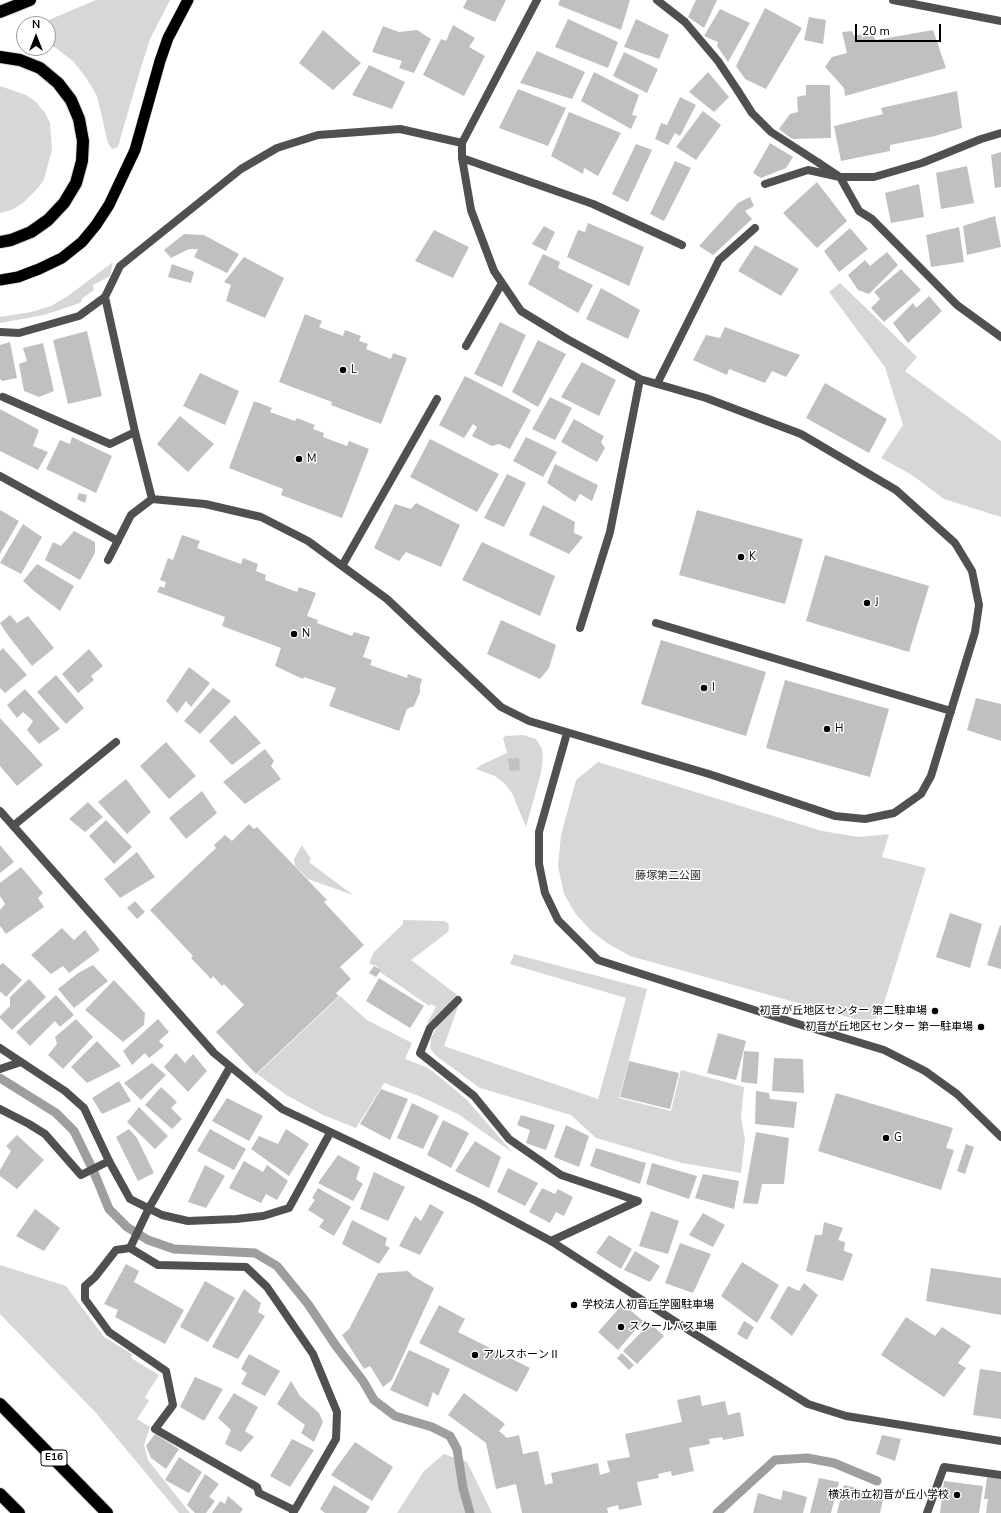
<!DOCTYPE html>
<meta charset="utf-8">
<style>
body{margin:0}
#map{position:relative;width:1001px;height:1513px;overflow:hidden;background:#fff;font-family:"Nunito Sans",sans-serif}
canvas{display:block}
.north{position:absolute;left:16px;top:16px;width:40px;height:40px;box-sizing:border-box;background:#fff;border:1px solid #999;border-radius:50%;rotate:0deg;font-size:11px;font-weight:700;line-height:16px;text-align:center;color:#000}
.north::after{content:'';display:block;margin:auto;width:14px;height:18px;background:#000;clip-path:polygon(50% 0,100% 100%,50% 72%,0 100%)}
.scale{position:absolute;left:855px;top:24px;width:86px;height:18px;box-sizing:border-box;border:2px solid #000;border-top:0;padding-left:5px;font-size:12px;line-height:14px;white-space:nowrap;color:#000;-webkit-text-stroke:3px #fff;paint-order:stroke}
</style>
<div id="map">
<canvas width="1001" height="1513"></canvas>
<div class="north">N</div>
<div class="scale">20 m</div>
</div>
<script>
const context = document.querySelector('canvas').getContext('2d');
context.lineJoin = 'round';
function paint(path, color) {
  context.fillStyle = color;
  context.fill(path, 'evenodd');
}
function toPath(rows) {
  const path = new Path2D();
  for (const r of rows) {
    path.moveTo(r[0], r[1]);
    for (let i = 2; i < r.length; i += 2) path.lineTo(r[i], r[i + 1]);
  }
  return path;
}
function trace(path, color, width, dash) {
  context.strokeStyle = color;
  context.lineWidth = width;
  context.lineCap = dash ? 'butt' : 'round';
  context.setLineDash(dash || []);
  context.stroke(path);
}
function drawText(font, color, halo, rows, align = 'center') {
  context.font = font + ' "Nunito Sans","Noto Sans JP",sans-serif';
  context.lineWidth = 3;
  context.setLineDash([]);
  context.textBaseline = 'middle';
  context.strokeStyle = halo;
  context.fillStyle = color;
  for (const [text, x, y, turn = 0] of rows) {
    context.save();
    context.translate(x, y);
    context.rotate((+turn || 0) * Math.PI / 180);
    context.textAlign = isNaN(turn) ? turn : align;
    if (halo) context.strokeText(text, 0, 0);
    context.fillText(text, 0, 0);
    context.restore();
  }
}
const green = toPath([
 [96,0,170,0,150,39,142,64,121,136,118,147,112,149,108,143,97,96,87,79,73,61,56,48,48,45,48,24,39,24],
 [0,86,26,95,36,102,45,113,50,123,52,150,44,179,39,187,24,202,14,209,0,213],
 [113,262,110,276,93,285,94,290,83,298,80,303,44,315,0,323,0,317,31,312,51,306,68,296],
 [840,283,917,357,905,371,1001,441,1001,517,944,499,912,475,881,458,903,425,885,367,829,292],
 [523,735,536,739,542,749,543,757,541,773,526,827,512,793,505,784,495,776,476,769,481,765,507,753,503,738,505,736],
 [598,762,822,831,859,837,889,834,882,857,926,868,880,1016,866,1022,630,956,607,943,590,930,575,913,564,894,558,866,561,835,576,780],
 [302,845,311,859,309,862,353,895,308,879,295,866,294,859],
 [403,920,444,921,448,923,449,927,448,932,411,960,456,994,457,997,429,1024,427,1023,436,1007,431,1004,429,1006,380,972,381,970,375,965,374,966,369,963,374,952,403,924],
 [514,954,647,989,619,1098,671,1111,681,1070,744,1087,741,1117,745,1139,741,1173,682,1163,596,1138,571,1115,480,1088,435,1055,430,1048,431,1038,438,1025,459,1004,444,1046,598,1099,626,998,510,964],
 [340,996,367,1020,412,1043,405,1059,426,1067,435,1073,467,1100,513,1153,458,1114,419,1096,384,1083,356,1128,323,1115,288,1096,257,1074],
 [0,1265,66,1286,104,1337,132,1354,131,1358,159,1375,145,1397,149,1401,137,1419,150,1427,144,1445,148,1460,190,1513,179,1513,96,1413,0,1314],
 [444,1454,467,1462,492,1513,397,1513,424,1471]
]);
const stream = toPath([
 [0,1078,56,1113,74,1131,93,1170,109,1209,127,1227,148,1240,174,1249,255,1253,277,1266,308,1304,336,1346,363,1381,374,1400,395,1416,432,1427,450,1436,457,1449,463,1488,470,1513],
 [717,1513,775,1460,807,1458,834,1463,877,1481]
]);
const building = toPath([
 [467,0,506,0,495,22,463,8],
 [560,0,630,0,621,30,558,5],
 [696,0,717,0,704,28,688,17],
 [765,8,802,28,766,89,745,79,736,66],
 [720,9,750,23,728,62,717,46,718,42,704,36],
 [809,17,826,20,823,44,804,40],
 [568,19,618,42,608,68,555,47],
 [636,19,669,35,659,59,624,47],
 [453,25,475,38,469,47,485,56,464,96,423,75,441,39,446,41],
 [383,26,399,32,417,30,431,39,414,73,399,68,402,61,372,52],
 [323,30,361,63,333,90,299,63],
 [933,30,946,68,845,96,844,88,825,67,832,57,847,53,842,32,852,31,854,36,870,32,876,40],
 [537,51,585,72,572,99,520,83],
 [624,52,658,69,647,93,613,76],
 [369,65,405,82,392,109,352,95],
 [594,72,639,95,632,115,637,116,631,129,581,101],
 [708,72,729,97,714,112,689,92],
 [806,85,830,85,831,138,792,139,779,129,790,114,798,112,797,97,806,95],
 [518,89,566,108,548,146,499,128],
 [957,91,962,128,935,136,890,145,890,151,841,161,834,126,883,114,881,108],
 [680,97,696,105,680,136,675,133,668,145,655,139,661,123,667,125],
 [703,111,721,125,696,160,676,147],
 [569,112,621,133,598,176,584,168,583,174,551,156],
 [770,143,793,157,786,168,761,178,753,173],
 [636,144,652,150,628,202,612,194],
 [1001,152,1001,187,995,188,991,155],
 [675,161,691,168,664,221,650,214],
 [967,166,974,203,941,209,936,173],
 [817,182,847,221,817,248,783,213],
 [919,184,924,217,891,223,885,193],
 [750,197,754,206,745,211,752,219,713,255,699,246,738,203],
 [995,216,1001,247,967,255,963,226],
 [588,223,644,247,629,286,567,257,578,230,585,232],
 [544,226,555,232,546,251,532,244],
 [959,227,964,262,931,267,926,235],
 [850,228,868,249,839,272,824,251],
 [434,230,469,247,453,278,415,261],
 [184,234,204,235,239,254,227,273,194,257,198,249,189,249,171,258,164,250],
 [755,245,799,269,781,296,738,271],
 [887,252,898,265,869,294,858,290,848,275,865,260,870,266],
 [543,254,560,262,558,268,593,285,578,313,528,284],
 [244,257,284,278,265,318,226,301,231,285,224,282],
 [172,264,194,272,191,283,168,277],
 [901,269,921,290,884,322,871,308,880,299,874,292],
 [601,288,640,310,628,339,586,319],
 [929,296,942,311,908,343,893,323,913,303,916,308],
 [305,314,322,321,319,327,343,336,345,330,361,336,359,341,368,344,366,349,391,359,393,353,407,358,381,424,331,405,332,402,279,382],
 [500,322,526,335,502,387,474,374],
 [725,327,800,355,786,377,772,371,765,383,729,369,727,375,693,360,706,335,720,338],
 [87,331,102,396,68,404,53,340],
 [538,340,566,354,538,407,512,392],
 [10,342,17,378,2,381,0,379,0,345],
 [43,343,54,391,39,397,24,391,19,364,27,361,23,348],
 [582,362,616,380,599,416,561,397],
 [200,373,239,391,225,425,183,406],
 [465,376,531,410,510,449,499,444,492,446,472,436,477,427,473,424,464,438,439,425],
 [825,383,887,419,869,453,806,418],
 [550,397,572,408,555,440,532,429],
 [254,401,272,408,270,412,295,421,297,418,315,425,313,429,324,433,323,437,347,446,349,441,369,449,342,518,281,495,283,489,229,468],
 [0,409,39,430,33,446,48,452,38,470,0,451],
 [180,416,214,444,188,472,157,444],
 [574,419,604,436,601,442,605,448,597,462,561,442],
 [72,437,112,456,96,493,46,469,60,440,70,444],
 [526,437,557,452,543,477,513,461],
 [430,439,499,474,477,512,410,477],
 [555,464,598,485,592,501,580,494,575,502,547,483],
 [507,474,526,483,504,527,484,518],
 [79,493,87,495,85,503,77,499],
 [416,503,460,525,441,567,406,552,399,561,374,548,395,504,411,509],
 [543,505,575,522,574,533,583,537,569,554,529,535],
 [0,510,19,521,0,554],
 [697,510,803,539,785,604,679,575],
 [23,524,42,537,21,574,0,563],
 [74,531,95,542,95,553,80,580,45,560,53,542,61,546],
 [182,535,200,541,197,548,241,564,243,558,258,564,256,571,266,575,265,580,297,592,299,587,316,593,307,616,318,620,317,623,352,636,354,632,370,637,363,657,372,660,370,665,407,678,408,674,422,679,420,686,420,692,414,706,407,709,399,731,329,706,336,688,304,677,303,679,275,666,281,648,222,626,225,617,157,592,160,586,164,588,166,582,160,580,168,558,173,560],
 [482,542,555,576,540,616,462,580],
 [825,555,929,586,909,652,806,621],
 [37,564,74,586,60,611,34,591,23,581],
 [10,615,17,623,28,616,54,648,32,666,7,634,0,623],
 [501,620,556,645,549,668,540,679,487,654],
 [661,640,766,672,746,736,641,704],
 [3,648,27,675,5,693,0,688,0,651],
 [89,649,103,666,91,676,94,680,78,693,62,674],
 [189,667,210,683,191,707,186,701,177,713,166,701],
 [56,675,84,708,66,724,37,692],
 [785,680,889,709,870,777,766,748],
 [213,688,231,701,200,734,184,721],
 [25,689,60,729,39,744,27,730,33,721,23,712,17,718,7,705],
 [976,698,1001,704,1001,741,967,730],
 [235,715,261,743,232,765,209,741],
 [0,718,43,765,17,786,0,766],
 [166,742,196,776,169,799,140,766],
 [265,749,274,761,271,766,281,779,245,804,223,782],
 [519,758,520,770,510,771,508,759],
 [126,779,151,812,127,834,98,802],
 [202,791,217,813,186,839,169,818],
 [88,802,103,817,85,832,69,819],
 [106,820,132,847,114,864,89,836],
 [249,824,254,829,257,827,327,900,324,902,364,945,340,967,351,979,336,993,339,996,256,1074,216,1032,244,1005,224,984,222,986,213,976,211,979,191,958,193,956,150,910,216,848,214,845,225,835,232,841],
 [0,845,14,862,0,873],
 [137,852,155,877,120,898,104,879],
 [21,867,43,893,38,898,44,907,6,934,0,926,0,910,5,904,0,896,0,883],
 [135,901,145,912,137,919,127,908],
 [950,913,982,924,970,968,936,957],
 [1000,925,1001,926,1001,969,987,965],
 [62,928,74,940,85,930,100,950,69,973,63,966,51,974,31,955],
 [3,963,22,980,6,997,1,992,0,993,0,965],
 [93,965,108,981,74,1008,58,989,78,973],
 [374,966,381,970,376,977,369,973],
 [379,978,424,1006,410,1028,366,1001],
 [29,979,46,997,12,1030,0,1018,0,1016,10,1006,10,997],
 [114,980,145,1013,144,1025,123,1042,85,1010],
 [56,995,74,1015,60,1027,55,1021,30,1046,16,1032],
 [76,1019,93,1037,63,1069,48,1055,57,1044,55,1037],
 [158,1019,169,1032,159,1041,164,1046,149,1058,145,1053,132,1065,123,1051],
 [718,1033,746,1041,736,1080,707,1073],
 [97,1041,121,1066,87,1083,71,1067],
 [744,1051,759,1052,757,1084,741,1082],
 [176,1053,185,1063,193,1054,207,1071,188,1092,164,1067],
 [774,1058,803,1059,804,1093,772,1091],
 [629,1061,679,1073,670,1109,620,1097],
 [152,1063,166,1075,141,1100,124,1083],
 [119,1081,131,1101,102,1114,92,1098],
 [161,1087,177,1102,171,1108,182,1119,172,1129,145,1105],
 [381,1089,408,1099,390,1140,360,1124],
 [756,1091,769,1093,770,1099,797,1102,794,1128,755,1124],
 [836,1093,953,1128,946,1148,954,1150,941,1190,818,1151],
 [227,1098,263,1116,249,1141,212,1121],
 [412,1103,439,1116,423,1149,397,1138],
 [139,1107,168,1136,155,1149,127,1122],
 [521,1115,555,1125,546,1150,526,1143,530,1130,517,1125],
 [443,1120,469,1133,451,1168,427,1155],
 [566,1125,589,1136,579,1167,554,1157],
 [129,1129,137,1138,154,1173,138,1181,116,1137],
 [210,1129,246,1149,234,1170,197,1151],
 [286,1129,309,1144,289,1176,251,1149,259,1136,278,1144],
 [756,1132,789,1138,784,1184,762,1184,758,1204,743,1203],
 [17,1135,44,1160,17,1189,0,1176,0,1170,11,1151,6,1146],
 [475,1141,501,1157,489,1188,455,1171],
 [966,1144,974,1147,965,1174,957,1171],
 [596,1148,646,1163,640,1184,590,1166],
 [338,1155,360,1167,356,1179,363,1184,353,1201,318,1183],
 [244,1161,263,1172,267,1165,288,1181,277,1200,266,1194,261,1203,229,1188],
 [652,1163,697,1176,689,1199,646,1184],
 [205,1165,225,1176,206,1208,188,1202],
 [508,1168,538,1183,525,1206,497,1192],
 [374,1172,405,1187,388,1221,360,1209],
 [703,1174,739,1181,734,1209,695,1198],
 [318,1188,351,1207,334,1236,319,1227,324,1220,308,1210,315,1200,312,1198],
 [542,1188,555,1194,558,1189,573,1197,564,1216,556,1212,550,1223,529,1212],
 [430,1204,444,1212,420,1255,399,1246,415,1216,421,1221],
 [35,1209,60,1228,44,1251,16,1236],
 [651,1211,679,1221,668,1254,639,1246],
 [703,1213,725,1225,713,1247,689,1235],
 [352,1220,387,1238,385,1245,390,1248,379,1264,342,1244],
 [824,1222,843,1228,838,1240,845,1242,844,1251,853,1254,843,1281,806,1271,815,1235,822,1235],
 [609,1235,632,1249,621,1269,596,1253],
 [680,1243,711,1254,693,1293,665,1283],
 [635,1251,660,1266,650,1282,624,1270],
 [742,1262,779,1285,757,1323,721,1296],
 [126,1264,139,1271,134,1282,184,1310,165,1344,115,1317,118,1310,104,1304],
 [931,1268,1001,1278,1001,1315,926,1301],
 [408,1271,413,1276,434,1288,392,1380,383,1387,370,1366,364,1369,342,1335,349,1329,378,1273],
 [205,1281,235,1298,208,1342,180,1327],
 [804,1283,818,1295,792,1336,770,1318,788,1286,799,1291],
 [244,1289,261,1303,258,1312,265,1316,238,1359,212,1347],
 [623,1304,643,1321,618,1350,598,1332],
 [439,1305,465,1319,458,1332,530,1368,517,1392,419,1343],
 [906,1317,935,1336,942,1327,971,1346,958,1363,966,1368,944,1397,881,1355],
 [744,1321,754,1327,747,1340,737,1334],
 [650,1323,664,1336,637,1364,623,1351],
 [409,1350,450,1369,438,1396,433,1392,428,1407,390,1390],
 [622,1353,634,1365,629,1370,617,1358],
 [249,1354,280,1371,265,1396,241,1384,247,1373,241,1369],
 [980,1369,1001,1372,1001,1419,973,1415],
 [195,1377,223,1389,204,1421,180,1407],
 [291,1381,300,1396,319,1413,323,1422,314,1442,301,1433,305,1425,277,1404],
 [234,1393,258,1407,245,1431,254,1437,241,1452,225,1444,231,1430,218,1418],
 [464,1393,505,1424,499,1431,507,1438,519,1435,523,1454,538,1451,545,1485,553,1483,551,1473,598,1463,600,1475,610,1472,607,1461,630,1457,625,1434,682,1422,677,1400,700,1395,702,1406,725,1401,728,1415,740,1412,744,1436,723,1440,722,1437,709,1439,710,1444,689,1448,694,1471,672,1476,671,1471,658,1474,659,1478,637,1482,642,1505,619,1510,618,1505,607,1508,608,1513,522,1513,516,1484,496,1489,486,1443,448,1415],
 [155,1434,179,1449,166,1469,151,1458,146,1446],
 [882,1435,901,1439,895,1461,876,1454],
 [292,1439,314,1450,290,1487,270,1476],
 [355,1442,393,1467,372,1501,331,1475],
 [179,1457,202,1472,189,1493,165,1480],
 [205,1474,219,1484,209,1497,215,1501,206,1513,195,1513,187,1505],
 [987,1477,1001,1479,1001,1513,986,1513,988,1499,984,1499],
 [819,1478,839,1482,831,1513,810,1513],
 [944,1481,983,1486,979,1513,940,1513],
 [334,1485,370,1507,366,1513,325,1513,320,1509],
 [844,1485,884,1495,880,1513,837,1513],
 [783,1490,807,1497,803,1513,753,1513,758,1493,781,1500],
 [228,1496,243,1509,240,1513,212,1513,220,1501,225,1504]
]);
const service = toPath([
 [738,91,752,113,771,132,819,163],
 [656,623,951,711],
 [458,1000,430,1028,420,1053,474,1096,509,1139,561,1175,638,1201,551,1241],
 [0,1109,29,1124,45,1134,81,1175,109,1161],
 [130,1248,116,1250,95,1277,85,1286,85,1299,109,1332,166,1371,173,1405,155,1429,257,1487,259,1493],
 [927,1513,944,1467,1001,1475]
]);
const minor = toPath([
 [657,0,685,22,718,61,738,91],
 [893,0,1001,21],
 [462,158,593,204,682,245],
 [819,163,840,177,874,177,922,163,981,139,1001,133],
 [765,184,808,170,840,177,859,211,872,219,957,305,1001,337],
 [105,297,135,432,152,499,205,504,261,517,308,541,387,599,501,707,529,721,709,774,835,816,865,819,894,813,921,794,931,776,975,632,979,605,972,571,955,543,896,490,801,434,706,398,640,379,567,339,521,311,494,271,471,210,462,158,462,143,537,0],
 [0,332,19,333,79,316,105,297,120,266,241,169,277,148,318,135,400,129,462,143],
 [466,346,502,283],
 [657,384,719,260,755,228],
 [3,397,110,444,135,432],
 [0,476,118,541],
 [108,560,131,515,152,499],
 [342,566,437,399],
 [580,628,610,532,640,379],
 [567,733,539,832,539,864,545,893,558,920,598,960,795,1023,884,1050,925,1071,957,1094,1001,1137],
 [0,811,214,1053,282,1109,476,1201,551,1241,690,1331,808,1404,846,1416,1001,1441],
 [13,826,116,742],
 [0,1048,65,1091,84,1108,109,1161,130,1199,162,1215,188,1221,236,1219,263,1216,289,1208,330,1133],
 [230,1067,149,1208,130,1248,158,1265,246,1267,267,1287,313,1354,337,1412,336,1439,293,1513],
 [0,1069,21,1062],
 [259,1493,294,1510]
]);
const trunk = toPath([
 [0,280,18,277,39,269,62,258,82,242,96,225,109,205,135,150,160,61,168,38,188,0]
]);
const motorway = toPath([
 [0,12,30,0],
 [0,57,20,60,40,68,58,83,71,100,79,119,83,141,82,161,76,183,64,203,48,220,31,232,11,240,0,242],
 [0,1404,107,1513],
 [0,1494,19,1513]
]);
const markers = [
 [343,370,4,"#000"],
 [299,459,4,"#000"],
 [741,557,4,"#000"],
 [867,603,4,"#000"],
 [294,634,4,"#000"],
 [704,688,4,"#000"],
 [827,729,4,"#000"],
 [935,1011,4,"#000"],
 [981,1027,4,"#000"],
 [886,1138,4,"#000"],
 [574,1305,4,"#000"],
 [621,1327,4,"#000"],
 [475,1355,4,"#000"],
 [957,1495,4,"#000"]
];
const shields = [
 [54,1458,26]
];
const shieldNames = [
 ["E16",54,1458]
];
const poiNames = [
 ["L",351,370],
 ["M",307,459],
 ["K",749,557],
 ["J",875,603],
 ["N",302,634],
 ["I",712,688],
 ["H",835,729],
 ["初音が丘地区センター 第二駐車場",927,1011,"right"],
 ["初音が丘地区センター 第一駐車場",973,1027,"right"],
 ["G",894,1138],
 ["学校法人初音丘学園駐車場",582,1305],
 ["スクールバス車庫",629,1327],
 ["アルスホーンⅡ",483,1355],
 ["横浜市立初音が丘小学校",949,1495,"right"]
];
const parkNames = [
 ["藤塚第二公園",668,876]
];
paint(green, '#d7d7d7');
trace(stream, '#9e9e9e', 9);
paint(building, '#c0c0c0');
trace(trunk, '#dbdbdb', 12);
trace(motorway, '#dbdbdb', 14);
trace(service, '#505050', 8);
trace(minor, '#505050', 8);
trace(trunk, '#000', 11);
trace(motorway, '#000', 12);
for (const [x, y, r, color] of markers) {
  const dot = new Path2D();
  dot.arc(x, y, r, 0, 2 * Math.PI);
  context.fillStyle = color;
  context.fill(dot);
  trace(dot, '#fff', 1.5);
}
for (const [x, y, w] of shields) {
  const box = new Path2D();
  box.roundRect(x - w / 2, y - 8, w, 16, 3);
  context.fillStyle = '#fff';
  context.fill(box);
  trace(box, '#000', 1);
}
drawText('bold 10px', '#000', null, shieldNames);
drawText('11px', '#000', '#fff', poiNames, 'left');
drawText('11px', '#2e2e2e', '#fff', parkNames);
</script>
